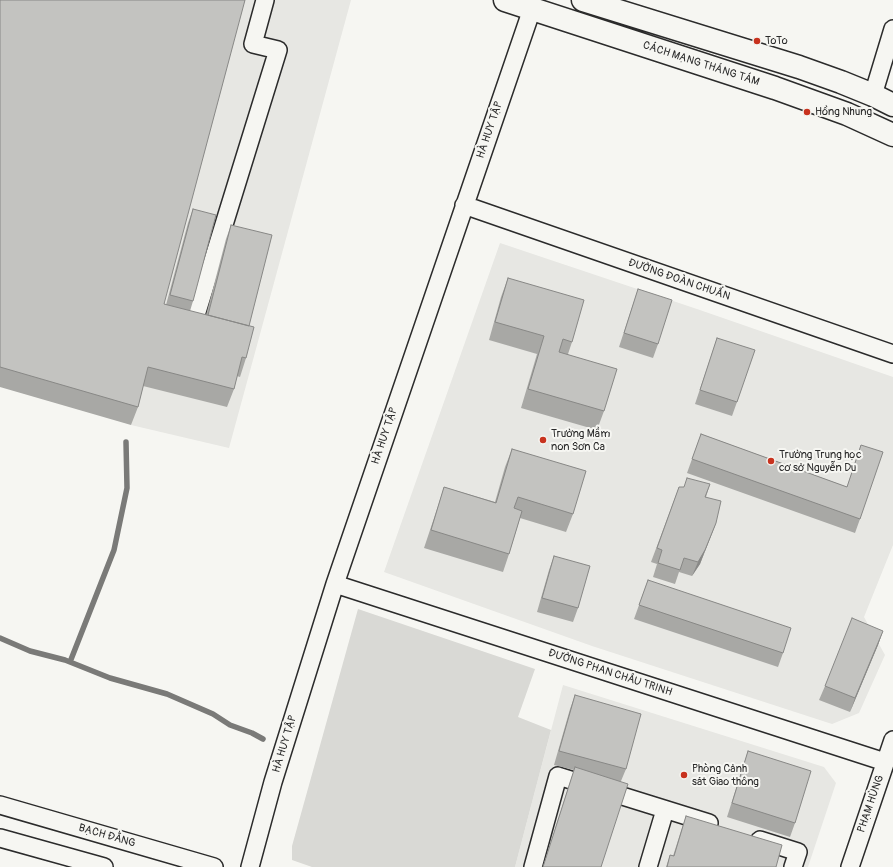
<!DOCTYPE html>
<meta charset="utf-8">
<style>
body{margin:0}
canvas{display:block;background:#f6f6f2}
</style>
<canvas width="893" height="867"></canvas>
<script>
const context = document.querySelector('canvas').getContext('2d');
context.lineJoin = 'round';
function paint(path, color) {
  context.fillStyle = color;
  context.fill(path, 'evenodd');
}
function toPath(rows) {
  const path = new Path2D();
  for (const r of rows) {
    path.moveTo(r[0], r[1]);
    for (let i = 2; i < r.length; i += 2) path.lineTo(r[i], r[i + 1]);
  }
  return path;
}
function trace(path, color, width, dash) {
  context.strokeStyle = color;
  context.lineWidth = width;
  context.lineCap = dash ? 'butt' : 'round';
  context.setLineDash(dash || []);
  context.stroke(path);
}
function drawText(font, color, halo, rows, align = 'center') {
  context.font = font + ' Pangolin,sans-serif';
  context.lineWidth = 4;
  context.setLineDash([]);
  context.textBaseline = 'middle';
  context.strokeStyle = halo;
  context.fillStyle = color;
  for (const [text, x, y, turn = 0] of rows) {
    context.save();
    context.translate(x, y);
    context.rotate((+turn || 0) * Math.PI / 180);
    context.textAlign = isNaN(turn) ? turn : align;
    if (halo) context.strokeText(text, 0, 0);
    context.fillText(text, 0, 0);
    context.restore();
  }
}
const built = toPath([
 [244,0,351,0,229,448,131,425],
 [500,243,697,309,893,377,893,545,864,617,885,655,859,713,832,724,592,646,384,572],
 [563,685,824,767,836,783,808,867,515,867]
]);
const green = toPath([
 [358,609,535,669,518,717,551,730,515,867,312,867,292,860,292,846]
]);
const stream = toPath([
 [0,638,30,651,65,660,110,678,167,694,213,714,230,725,252,733,263,739],
 [70,662,114,550,127,488,126,442]
]);
const minor = toPath([
 [873,95,893,29],
 [464,205,893,354],
 [196,315,278,50,253,44,265,0],
 [335,584,885,762],
 [0,805,214,867],
 [0,838,104,867],
 [760,840,798,852,793,867],
 [250,867,273,782,335,584,532,9],
 [533,867,558,776,709,823],
 [648,867,665,810],
 [850,867,893,740]
]);
const major = toPath([
 [505,0,775,88,847,114,893,135],
 [583,0,799,67,841,82,873,95,893,105]
]);
const wall = toPath([
 [0,0,164,304,166,305,188,223,193,209,193,301,190,311,206,315,226,239,231,225,249,326,246,358,240,377,237,376,234,389,227,407,143,386,138,407,131,425,0,387],
 [508,278,572,342,568,354,604,411,597,430,521,408,537,354,489,340,501,297],
 [638,289,658,344,653,358,619,347],
 [717,338,737,402,732,416,695,404],
 [701,434,847,487,861,445,860,519,855,533,687,473],
 [512,449,573,514,566,532,520,518,509,554,503,572,424,548,438,506,444,487,495,502,505,467],
 [710,484,706,497,716,523,700,564,692,576,679,572,675,584,653,577,657,564,651,562,679,487,684,487],
 [554,556,578,608,573,622,537,612,549,570],
 [648,580,783,653,778,667,634,619],
 [883,631,878,645,850,712,819,700,825,686],
 [575,695,626,769,621,781,601,867,543,867,569,785,574,770,554,765,570,709],
 [748,751,795,823,790,837,727,817],
 [686,816,776,867,666,867,670,855,673,856,680,834]
]);
const shadedWall = toPath([
 [716,523,700,564,692,576,698,562],
 [883,631,878,645,850,712,855,698]
]);
const building = toPath([
 [0,0,245,0,164,304,254,327,246,358,242,357,234,389,148,367,138,407,0,367,0,0],
 [193,209,216,215,193,301,170,295,193,209],
 [231,225,272,235,249,326,208,315,231,225],
 [508,278,584,300,572,342,563,339,559,352,617,369,604,411,528,389,544,336,495,322,508,278],
 [638,289,672,300,658,344,624,333,638,289],
 [717,338,755,350,737,402,700,390,717,338],
 [701,434,847,487,861,445,883,452,860,519,692,459,701,434],
 [512,449,586,471,573,514,518,497,514,508,522,511,509,554,431,530,444,487,496,503,512,449],
 [687,478,710,484,705,497,721,501,716,523,705,550,698,562,684,558,680,570,658,563,662,550,657,548,679,487,684,487,687,478],
 [554,556,590,566,578,608,542,598,554,556],
 [648,580,791,628,783,653,639,605,648,580],
 [852,618,883,631,855,698,825,686,852,618],
 [575,695,641,714,626,769,559,751,575,695],
 [748,751,811,771,795,823,732,803,748,751],
 [575,767,628,784,601,867,543,867,575,767],
 [686,816,782,845,776,867,667,867,670,855,674,856,686,816]
]);
const markers = [
 [757,41,4,"#c8321e"],
 [807,112,4,"#c8321e"],
 [543,440,4,"#c8321e"],
 [771,461,4,"#c8321e"],
 [684,775,4,"#c8321e"]
];
const poiNames = [
 ["ToTo",765,41],
 ["Hồng Nhung",815,112],
 ["Trường Mầm",551,434],
 ["non Sơn Ca",551,447],
 ["Trường Trung học",779,455],
 ["cơ sở Nguyễn Du",779,468],
 ["Phòng Cảnh",692,769],
 ["sát Giao thông",692,782]
];
const streetNames = [
 ["CÁCH MẠNG THÁNG TÁM",701,64,18],
 ["HÀ HUY TẬP",490,130,-71],
 ["ĐƯỜNG ĐOÀN CHUẨN",679,280,19],
 ["HÀ HUY TẬP",385,436,-71],
 ["ĐƯỜNG PHAN CHÂU TRINH",610,673,18],
 ["HÀ HUY TẬP",285,744,-73],
 ["PHẠM HÙNG",871,804,-71],
 ["BẠCH ĐẰNG",107,836,16]
];
paint(built, '#e7e7e3');
paint(green, '#d9d9d5');
trace(stream, '#7a7a78', 5.5);
trace(minor, '#2b2b2b', 20);
trace(major, '#2b2b2b', 25);
trace(minor, '#f6f6f2', 17);
trace(major, '#f6f6f2', 22);
paint(wall, '#a8a8a5');
paint(shadedWall, '#888886');
paint(building, '#c3c3c0');
trace(building, '#888886', 1);
for (const [x, y, r, color] of markers) {
  const dot = new Path2D();
  dot.arc(x, y, r, 0, 2 * Math.PI);
  context.fillStyle = color;
  context.fill(dot);
  trace(dot, '#f6f6f2', 1.5);
}
drawText('11px', '#2b2b2b', '#f6f6f2', poiNames, 'left');
drawText('11px', '#2b2b2b', '#f6f6f2', streetNames);
</script>
